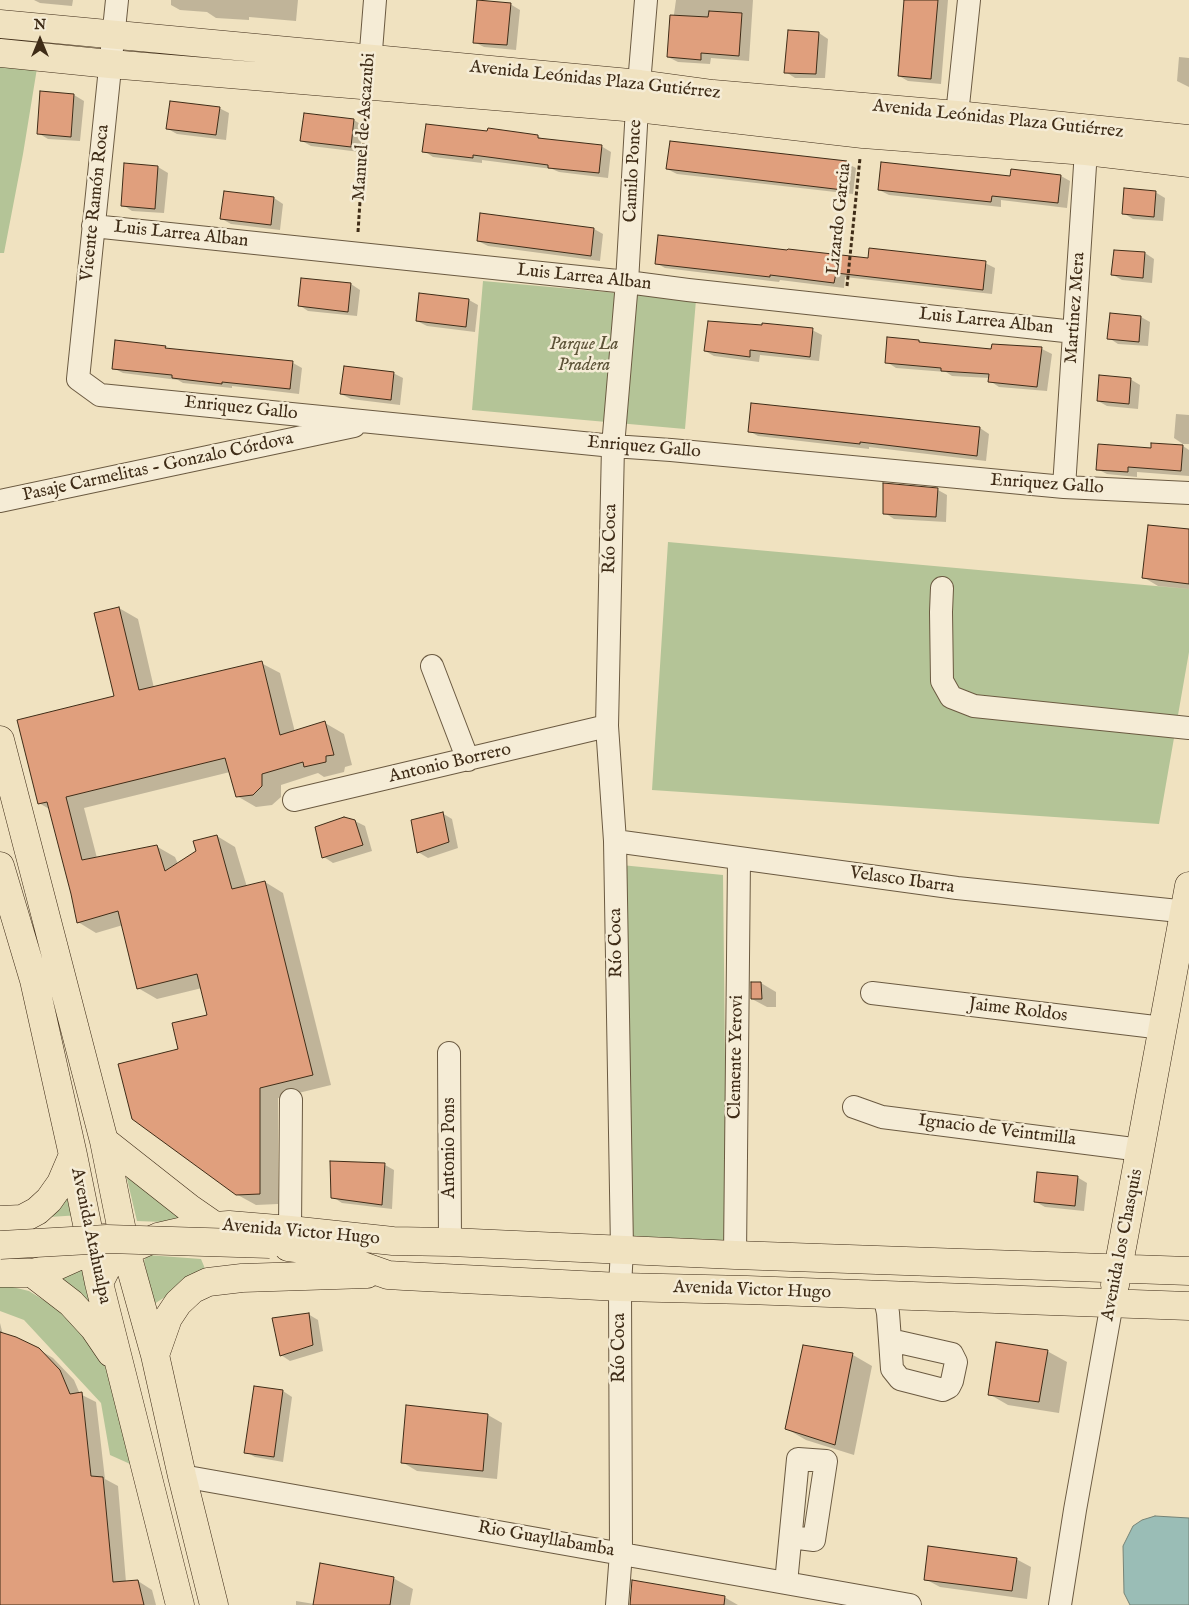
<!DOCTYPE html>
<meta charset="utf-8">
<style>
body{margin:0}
#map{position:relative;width:1189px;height:1605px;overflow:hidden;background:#f0e2c0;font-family:"IM FELL English",serif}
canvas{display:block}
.north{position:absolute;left:15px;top:15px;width:50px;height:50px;-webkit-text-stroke:4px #f5ecd6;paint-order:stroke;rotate:0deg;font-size:14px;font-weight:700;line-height:20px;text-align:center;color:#3f2c17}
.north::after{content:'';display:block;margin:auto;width:18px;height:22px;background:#3f2c17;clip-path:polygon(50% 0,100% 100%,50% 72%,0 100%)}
</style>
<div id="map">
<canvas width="1189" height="1605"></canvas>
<div class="north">N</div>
</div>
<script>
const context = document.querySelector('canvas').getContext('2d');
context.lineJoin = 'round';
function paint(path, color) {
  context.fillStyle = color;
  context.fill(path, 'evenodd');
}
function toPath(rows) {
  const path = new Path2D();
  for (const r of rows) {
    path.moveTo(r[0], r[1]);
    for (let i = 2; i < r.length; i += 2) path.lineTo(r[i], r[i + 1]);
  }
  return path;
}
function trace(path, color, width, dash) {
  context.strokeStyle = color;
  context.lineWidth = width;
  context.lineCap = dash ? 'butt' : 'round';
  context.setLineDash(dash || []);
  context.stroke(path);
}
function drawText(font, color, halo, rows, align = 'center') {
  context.font = font + ' "IM FELL English",serif';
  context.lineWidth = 5;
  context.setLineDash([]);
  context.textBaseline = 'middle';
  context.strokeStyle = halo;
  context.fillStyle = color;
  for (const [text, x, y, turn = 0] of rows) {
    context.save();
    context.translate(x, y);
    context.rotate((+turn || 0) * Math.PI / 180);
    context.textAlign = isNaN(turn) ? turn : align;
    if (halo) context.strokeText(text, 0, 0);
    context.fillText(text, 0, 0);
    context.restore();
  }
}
const green = toPath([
 [0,58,38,62,23,154,4,253,0,253],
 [483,281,696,300,685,429,472,410],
 [668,542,1189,589,1189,652,1159,824,652,790],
 [621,865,723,875,727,1240,628,1242],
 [123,1162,190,1223,137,1221],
 [73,1188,81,1215,49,1217],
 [147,1255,201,1259,206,1271,154,1304,144,1261],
 [86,1268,95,1305,87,1309,56,1280],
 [0,1284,29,1291,66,1314,95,1344,114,1385,137,1467,110,1455,101,1403,24,1320,0,1311]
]);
const water = toPath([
 [1155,1516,1189,1518,1189,1605,1130,1605,1124,1593,1123,1546,1133,1526,1142,1520,1155,1516]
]);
const shadow = toPath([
 [34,0,73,0,72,6,40,3],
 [171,0,298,0,296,21,249,17,249,20,216,18,207,12,180,10,171,5],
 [676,0,753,0,749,61,711,58,710,64,678,62,668,57],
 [905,0,948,0,941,84,908,81,899,76],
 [510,4,520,10,516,50,484,47,474,42],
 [789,31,819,33,828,39,825,78,795,78,786,72],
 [1179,57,1189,58,1189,87,1177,81],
 [42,93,74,95,84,101,80,141,48,139,38,133],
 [219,108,229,113,226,140,177,134,168,129],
 [354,120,363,126,360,152,311,146,302,141],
 [538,136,544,140,601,146,611,152,608,178,559,172,552,169,482,160,482,163,433,157,424,151],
 [846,163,856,168,853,194,677,174,667,169],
 [126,165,158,167,168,173,164,213,132,211,123,205],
 [1061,176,1070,181,1067,208,1001,200,1001,207,889,195,879,190,1011,177],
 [1155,192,1165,198,1163,221,1133,219,1123,213],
 [274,198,283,204,280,230,231,224,222,219],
 [594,229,603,234,600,261,488,246,478,241],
 [1145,253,1154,259,1152,283,1122,280,1113,275],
 [869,259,985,263,995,268,992,294,845,277,844,288,780,280,779,282,665,268,656,263],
 [302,279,351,284,360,290,357,316,308,311,299,305],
 [469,300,478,305,475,332,427,326,417,321],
 [1141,317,1150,322,1148,346,1118,344,1109,338],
 [812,330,822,335,819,361,760,355,759,362,714,356,705,351],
 [919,341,925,344,992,350,993,345,1042,349,1052,354,1047,391,999,387,990,381,990,378,952,376,946,372,896,368,887,362],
 [165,347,170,350,293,363,302,368,299,394,232,386,232,388,183,383,178,380,123,373,113,368],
 [393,373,403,378,400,405,351,399,341,394],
 [1130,379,1140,385,1138,409,1107,406,1098,401],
 [1176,414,1189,415,1189,444,1183,444,1174,438],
 [980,428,989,434,986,461,869,447,869,449,758,436,749,431],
 [1183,446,1189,450,1189,476,1137,472,1137,477,1107,474,1097,469,1152,449],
 [938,490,947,495,946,522,894,519,885,513],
 [1189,531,1189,589,1158,586,1143,577],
 [119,608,138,619,154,688,261,663,280,673,295,732,325,723,344,734,352,765,345,767,344,772,324,777,318,773,281,785,281,797,272,805,256,807,237,796,230,772,84,808,97,858,156,846,175,857,178,864,217,836,235,847,247,887,265,882,283,893,331,1085,278,1098,278,1204,256,1205,236,1194,180,1050,209,1016,202,988,157,999,138,988,123,925,96,933,78,922,51,810,39,803,115,697],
 [442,813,452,819,458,848,428,858,418,852],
 [355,821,365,826,372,851,333,863,324,857],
 [761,983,776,992,776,1007,767,1007,752,999],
 [385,1165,394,1170,392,1209,342,1203,333,1197],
 [1077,1177,1087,1183,1084,1211,1045,1207,1036,1202],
 [308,1314,318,1320,323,1351,290,1361,281,1355],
 [0,1323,3,1335,38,1349,53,1358,74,1380,80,1394,96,1402,105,1479,118,1486,126,1582,138,1581,152,1590,156,1605,0,1605],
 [804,1347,853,1355,872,1366,854,1455,806,1440,787,1429],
 [1047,1351,1067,1362,1059,1413,1008,1405,989,1394],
 [283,1391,292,1397,283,1462,255,1457,246,1452],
 [488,1415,502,1423,497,1479,417,1471,402,1462],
 [1016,1559,1031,1567,1027,1599,940,1587,925,1579],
 [393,1578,413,1589,410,1605,296,1605,296,1601,314,1604],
 [724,1597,738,1605,631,1605]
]);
const building = toPath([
 [477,0,511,3,507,45,473,43,477,0],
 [904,0,938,0,931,79,898,76,904,0],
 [709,11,742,13,739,56,701,53,701,60,667,57,670,15,708,17,709,11],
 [788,30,819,32,816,74,784,73,788,30],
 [40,91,74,94,71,137,37,134,40,91],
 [170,101,220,107,216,135,166,129,170,101],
 [304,113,354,119,351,147,300,141,304,113],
 [426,124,487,131,488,128,538,135,538,138,602,145,599,173,548,168,548,165,473,155,473,158,422,152,426,124],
 [670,141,847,161,843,190,666,169,670,141],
 [881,162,1010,176,1011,169,1061,175,1058,203,992,196,991,202,878,190,881,162],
 [124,163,158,166,155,209,121,206,124,163],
 [1124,188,1156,191,1154,217,1122,214,1124,188],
 [224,191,274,197,271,225,220,219,224,191],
 [480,213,594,228,591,256,477,241,480,213],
 [658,235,787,250,788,249,868,258,869,248,986,261,983,290,836,273,834,283,770,275,770,277,655,264,658,235],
 [1114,250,1145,252,1143,278,1111,275,1114,250],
 [301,278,351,283,348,312,298,306,301,278],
 [419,293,469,299,466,327,416,321,419,293],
 [1110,313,1141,316,1139,342,1107,339,1110,313],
 [708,321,762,325,762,323,813,328,810,357,750,350,750,357,704,351,708,321],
 [887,337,919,340,919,342,991,349,992,344,1042,347,1037,387,988,382,989,374,941,371,941,368,885,363,887,337],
 [115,340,166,346,165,348,293,361,290,389,222,382,222,384,172,378,172,375,112,369,115,340],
 [344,366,394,372,391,400,340,394,344,366],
 [1099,375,1131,378,1129,404,1097,401,1099,375],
 [751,403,980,427,977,456,860,442,860,444,748,432,751,403],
 [1151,443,1183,445,1181,471,1128,467,1128,472,1096,470,1098,444,1151,448,1151,443],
 [883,483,938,488,936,517,883,514,883,483],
 [1148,525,1189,529,1189,584,1142,578,1148,525],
 [119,607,139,690,262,661,280,735,325,721,334,755,326,756,326,762,304,767,303,762,262,774,262,786,253,795,236,797,225,758,66,797,82,860,157,845,165,871,196,851,193,841,217,835,232,889,265,881,313,1075,260,1088,260,1194,236,1195,132,1119,118,1064,178,1049,172,1023,207,1015,197,974,137,989,118,911,77,923,71,894,47,802,38,804,17,720,114,696,94,613,119,607],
 [443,812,449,842,417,853,411,820,443,812],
 [344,817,355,820,363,845,322,858,315,827,344,817],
 [751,982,761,982,762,999,751,999,751,982],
 [330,1161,385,1163,382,1205,331,1198,330,1161],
 [1037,1172,1078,1176,1075,1206,1034,1202,1037,1172],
 [309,1313,313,1345,280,1356,272,1318,309,1313],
 [0,1332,16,1337,39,1348,60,1370,70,1394,82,1392,91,1476,103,1477,113,1582,138,1580,144,1605,0,1605,0,1332],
 [996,1342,1048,1350,1039,1402,988,1395,996,1342],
 [803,1345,853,1353,835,1445,785,1429,803,1345],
 [254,1386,283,1390,274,1457,244,1453,254,1386],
 [406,1405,488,1414,483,1471,401,1463,406,1405],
 [928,1546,1017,1558,1012,1591,924,1580,928,1546],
 [320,1563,394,1577,390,1605,313,1605,320,1563],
 [632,1580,725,1596,724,1605,630,1605,632,1580]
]);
const path = toPath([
 [358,232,366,109],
 [847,286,860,158]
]);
const minor = toPath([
 [117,0,78,379,100,395,613,446,671,450,1064,487,1189,493],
 [369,76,375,0],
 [957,115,969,0],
 [93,226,627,282,688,290,1074,332],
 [1064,487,1087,135],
 [0,501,354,426],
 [942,588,941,612,942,681,951,697,974,706,1189,728],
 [432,666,468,760],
 [294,800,607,726],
 [615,841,957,888,1189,912],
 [872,993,1163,1028],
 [449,1053,450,1242],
 [854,1107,882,1117,1141,1150],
 [290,1230,291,1100],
 [735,1255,739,859],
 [884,1295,888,1313,890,1340,892,1369,900,1379,943,1390,949,1387,952,1381,956,1362,952,1354,890,1340],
 [182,1476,910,1605],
 [786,1583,798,1459,826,1461,814,1540,791,1537],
 [617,1605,621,1553,620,1287,622,1249,615,841,607,726,613,446,627,282,637,108,646,0],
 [1060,1605,1075,1510,1112,1303]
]);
const major = toPath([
 [0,24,640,84,713,94,957,115,1189,139],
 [0,53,110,64,637,108,863,134,1086,151,1189,163],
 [0,740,104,1141,126,1251,155,1355,182,1476,214,1605],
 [0,866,34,980,73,1155,99,1283,180,1605],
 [104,1141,189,1208,215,1226],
 [0,1220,22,1219,37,1211,49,1200,61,1183,73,1155],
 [288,1247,320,1251,388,1275,404,1276,620,1287,747,1290,1189,1306],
 [0,1273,32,1273,52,1268,92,1250,104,1238],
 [32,1273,71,1303,94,1328,111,1353],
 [99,1283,106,1269,115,1259,126,1251,158,1237,184,1231,215,1226,229,1225,290,1230,393,1241,450,1242,735,1255,1189,1271],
 [1115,1285,1189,886],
 [155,1355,168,1318,178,1303,193,1289,208,1282,242,1278,367,1274]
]);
const majorBridge = toPath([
 [0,1245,107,1239,270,1244]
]);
const streetNames = [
 ["Avenida Leónidas Plaza Gutiérrez",595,81,6],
 ["Avenida Leónidas Plaza Gutiérrez",998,120,6],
 ["Manuel de Ascazubi",365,127,-86],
 ["Camilo Ponce",634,171,-87],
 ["Vicente Ramón Roca",96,203,-84],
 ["Lizardo Garcia",840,219,-84],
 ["Luis Larrea Alban",181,235,6],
 ["Luis Larrea Alban",584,278,6],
 ["Martinez Mera",1076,308,-86],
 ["Luis Larrea Alban",986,322,6],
 ["Enriquez Gallo",241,409,6],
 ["Enriquez Gallo",644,448,5],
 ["Pasaje Carmelitas - Gonzalo Córdova",158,468,-12],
 ["Enriquez Gallo",1047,485,4],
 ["Río Coca",611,539,-89],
 ["Antonio Borrero",450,764,-13],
 ["Velasco Ibarra",902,881,8],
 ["Río Coca",617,943,-91],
 ["Jaime Roldos",1018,1011,7],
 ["Clemente Yerovi",737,1057,-89],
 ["Ignacio de Veintmilla",997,1131,7],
 ["Antonio Pons",450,1148,-90],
 ["Avenida Victor Hugo",301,1233,5],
 ["Avenida Atahualpa",90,1236,78],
 ["Avenida los Chasquis",1123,1245,-79],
 ["Avenida Victor Hugo",752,1291,2],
 ["Río Coca",620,1348,-90],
 ["Rio Guayllabamba",546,1540,10]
];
const parkNames = [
 ["Parque La",584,345],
 ["Pradera",584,366]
];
paint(green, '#b4c497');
paint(water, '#9abdb6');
trace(water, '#768376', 1);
paint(shadow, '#0003');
paint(building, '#e09f7d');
trace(building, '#3f2c17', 1);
trace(minor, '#6b5a41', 24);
trace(major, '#3f2c17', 29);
trace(path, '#3f2c17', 3, [4, 2.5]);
trace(minor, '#f5ecd6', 22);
trace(major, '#f0e2c0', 28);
trace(majorBridge, '#3f2c17', 29, []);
trace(majorBridge, '#f0e2c0', 28);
drawText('18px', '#3f2c17', '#f5ecd6', streetNames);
drawText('italic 18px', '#5c5237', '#f5ecd6', parkNames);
</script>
